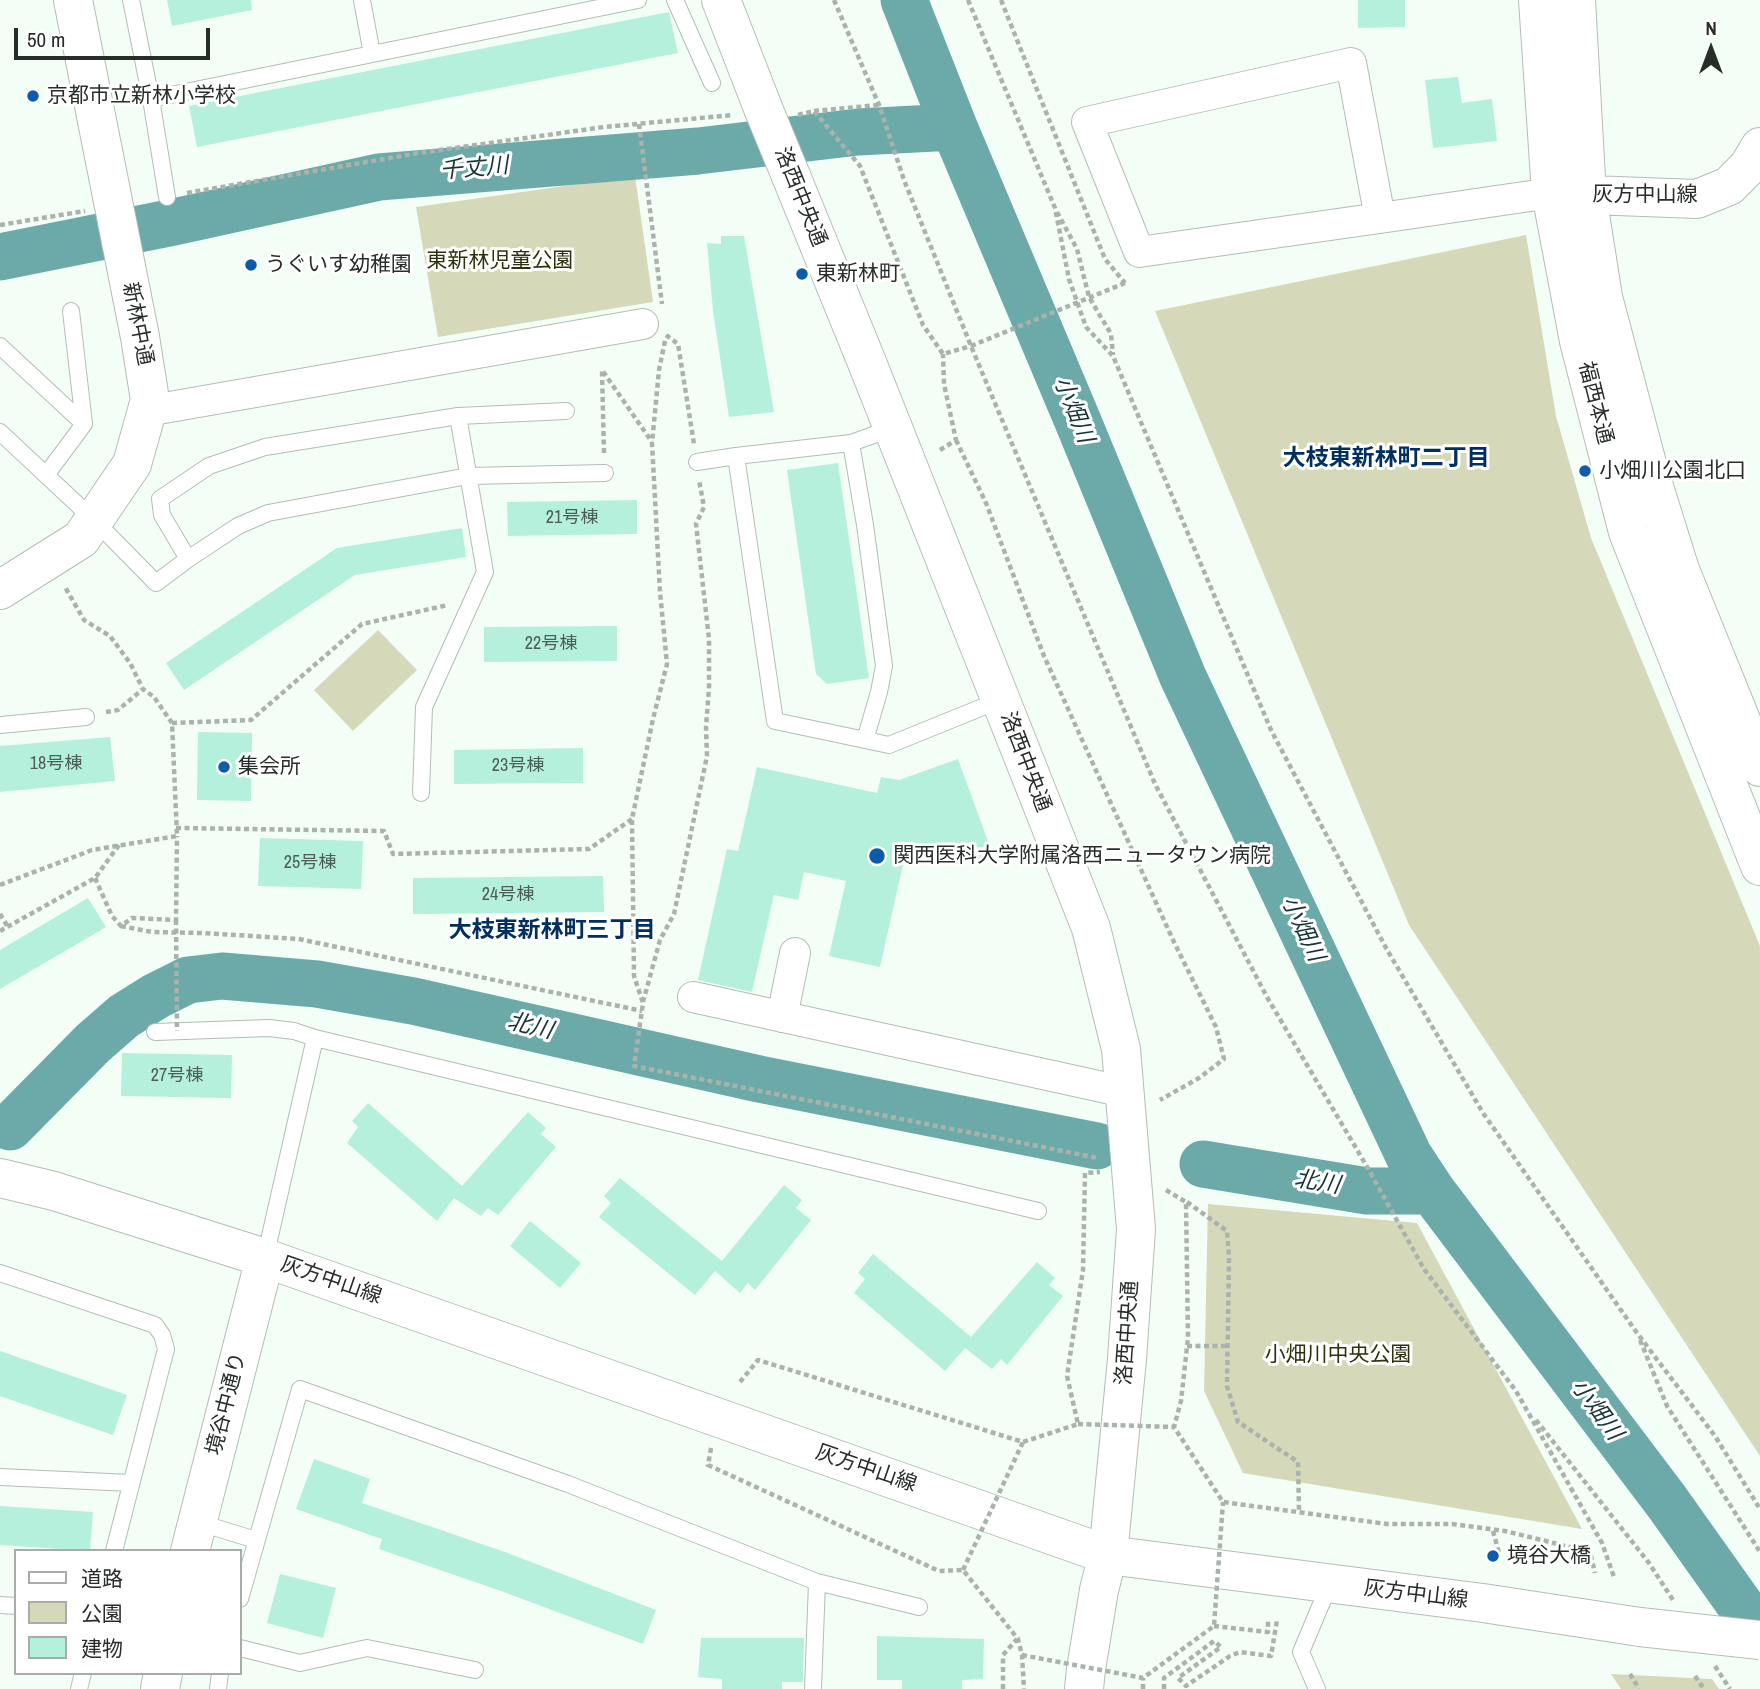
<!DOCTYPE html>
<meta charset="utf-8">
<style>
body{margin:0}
#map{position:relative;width:1760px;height:1689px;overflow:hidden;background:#f3fef6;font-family:"Archivo Narrow","Noto Sans JP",sans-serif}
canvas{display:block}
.legend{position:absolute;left:14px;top:1549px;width:228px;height:126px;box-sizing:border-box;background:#fff;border:2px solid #a9abaa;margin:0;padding:9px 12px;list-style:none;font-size:21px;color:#292d2a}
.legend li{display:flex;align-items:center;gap:14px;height:35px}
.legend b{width:35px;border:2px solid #a9abaa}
.north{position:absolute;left:1676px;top:14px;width:70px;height:70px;-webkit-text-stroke:5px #fff;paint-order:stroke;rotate:0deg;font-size:19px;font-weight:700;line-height:28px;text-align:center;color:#292d2a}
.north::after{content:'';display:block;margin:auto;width:24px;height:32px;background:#292d2a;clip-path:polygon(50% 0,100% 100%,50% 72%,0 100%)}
.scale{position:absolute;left:14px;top:28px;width:196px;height:32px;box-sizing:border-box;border:4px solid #292d2a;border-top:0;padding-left:9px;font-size:21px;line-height:24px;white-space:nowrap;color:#292d2a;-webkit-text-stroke:5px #fff;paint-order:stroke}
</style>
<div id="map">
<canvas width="1760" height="1689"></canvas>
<ul class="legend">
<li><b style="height:9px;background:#fff"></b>道路</li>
<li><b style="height:19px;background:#d5d9ba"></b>公園</li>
<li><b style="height:19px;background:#b5f0dd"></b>建物</li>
</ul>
<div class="north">N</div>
<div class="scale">50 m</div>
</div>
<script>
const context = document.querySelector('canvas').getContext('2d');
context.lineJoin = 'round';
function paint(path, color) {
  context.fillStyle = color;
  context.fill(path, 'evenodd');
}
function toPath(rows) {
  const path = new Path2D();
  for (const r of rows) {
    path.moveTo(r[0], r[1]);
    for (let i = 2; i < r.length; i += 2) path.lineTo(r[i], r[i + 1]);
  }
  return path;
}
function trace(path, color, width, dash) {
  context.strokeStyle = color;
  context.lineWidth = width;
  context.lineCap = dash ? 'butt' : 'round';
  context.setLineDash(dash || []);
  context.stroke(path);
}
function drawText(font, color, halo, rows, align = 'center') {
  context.font = font + ' "Archivo Narrow","Noto Sans JP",sans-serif';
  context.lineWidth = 6;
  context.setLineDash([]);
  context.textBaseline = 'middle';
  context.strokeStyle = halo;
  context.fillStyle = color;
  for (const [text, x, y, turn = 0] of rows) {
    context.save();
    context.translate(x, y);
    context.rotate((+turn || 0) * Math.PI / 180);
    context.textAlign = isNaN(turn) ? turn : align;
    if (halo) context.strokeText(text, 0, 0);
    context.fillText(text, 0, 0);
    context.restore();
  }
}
const green = toPath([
 [635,176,653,302,438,337,416,207],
 [1526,235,1556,416,1591,538,1760,946,1760,1456,1409,925,1155,311],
 [378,630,417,670,353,731,314,690],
 [1208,1204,1417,1223,1582,1529,1243,1473,1204,1391],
 [1611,1674,1712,1679,1719,1689,1621,1689]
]);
const river = toPath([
 [904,0,954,127,1079,424,1183,677,1409,1156,1432,1191,1667,1502,1760,1633],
 [0,257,174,222,379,177,698,151,858,132,954,127],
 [10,1127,93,1043,124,1016,156,996,188,980,222,976,317,984,413,1001,759,1079,1097,1146],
 [1203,1164,1367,1191,1432,1191]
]);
const building = toPath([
 [167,0,251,0,252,10,172,26],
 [1358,0,1405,0,1405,27,1358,28],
 [669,12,678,53,197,147,189,106],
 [1458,77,1462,103,1492,99,1497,141,1433,148,1425,80],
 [721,236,744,236,774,412,729,417,713,311,707,243,721,244],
 [838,463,869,678,827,684,816,674,787,470],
 [637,500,637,534,508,536,507,502],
 [462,528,466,557,355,575,184,690,166,663,337,548],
 [617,626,617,661,484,662,484,627],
 [198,732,252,733,251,801,197,800],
 [110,737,115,781,0,792,0,746],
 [583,748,583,783,454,784,454,750],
 [958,759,993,855,975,862,907,847,880,967,829,956,846,881,804,872,798,900,774,895,752,992,698,980,727,849,738,851,757,767,877,793,881,777,899,780],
 [260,838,363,841,361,889,258,886],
 [603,876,604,912,413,914,413,878],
 [88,898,106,927,0,989,0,950],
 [122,1053,232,1055,231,1098,121,1096],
 [368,1103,462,1186,528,1112,546,1128,541,1134,556,1147,498,1215,488,1208,481,1216,454,1198,437,1221,347,1143,358,1127,352,1121],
 [620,1178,722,1261,784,1185,802,1200,796,1208,811,1220,755,1290,748,1283,740,1293,715,1271,695,1295,599,1217,611,1203,604,1196],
 [530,1221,581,1263,560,1288,510,1246],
 [873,1254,971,1337,1037,1262,1055,1278,1049,1285,1063,1296,1007,1365,1001,1359,992,1369,965,1348,945,1371,854,1293,865,1279,858,1273],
 [0,1351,127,1395,113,1435,0,1396],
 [314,1459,370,1479,362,1503,505,1552,656,1610,643,1644,501,1591,379,1549,382,1539,296,1509],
 [0,1506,93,1512,90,1551,0,1545],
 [280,1574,336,1588,323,1638,267,1623],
 [877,1636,984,1639,983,1679,962,1680,962,1689,902,1689,902,1680,877,1680],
 [701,1638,804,1638,803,1682,782,1682,782,1689,722,1689,722,1679,698,1677]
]);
const path = toPath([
 [834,0,879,105,904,180,971,346,1155,784,1267,997,1366,1165,1424,1269,1516,1391,1602,1543,1614,1577],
 [968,0,1055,208,1069,279,1086,327,1113,356,1271,730,1386,948,1483,1113,1637,1333,1715,1436,1760,1509],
 [1001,0,1105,259,1125,283],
 [814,111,879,105],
 [798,115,814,111,860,166,923,325,943,354,971,346],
 [639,124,662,304],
 [187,193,419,153,604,127,733,115],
 [1057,212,1077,249,1089,297,1111,334,1113,355],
 [0,225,85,211],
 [666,335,678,344,694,444],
 [665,341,659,370,652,443,660,592,667,664,653,719,632,819,634,976,643,1003,634,1066,1098,1158],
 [956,440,986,503,1044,656,1173,940,1216,1027,1224,1059,1199,1078,1160,1100],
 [940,450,956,440,944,384,943,354],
 [604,453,602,370,652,442],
 [106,712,118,710,143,689],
 [172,723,251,720,362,624,448,605],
 [176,828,384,831,393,854,589,849,632,819],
 [95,878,112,916,121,926,132,918,176,920,177,836],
 [0,885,92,850,177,836,172,723,154,697,143,689,130,663,110,636,84,620,65,587],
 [0,914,8,927],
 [121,926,152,932,203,933,299,939,642,1011],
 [0,931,95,878,119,845],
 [643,1002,660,940,674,914,707,756,706,727,709,688,709,639,696,524,704,507,699,480],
 [1166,1190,1186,1202,1188,1338,1181,1401,1174,1427,1223,1502,1387,1524,1452,1524,1505,1531,1590,1552,1595,1573],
 [1187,1202,1227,1231,1229,1257,1227,1386,1238,1422,1298,1462,1299,1511],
 [1640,1340,1667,1406,1760,1552],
 [1187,1346,1227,1346],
 [740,1382,758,1360,1023,1442,1078,1424,1067,1376,1083,1270,1085,1173,1100,1172],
 [1536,1420,1649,1563,1673,1600],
 [711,1448,708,1465,939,1571,963,1570,1018,1639,1022,1655,1024,1689],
 [1493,1531,1499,1553],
 [1214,1626,1268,1632,1268,1619],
 [1715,1666,1730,1689],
 [1630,1674,1639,1689],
 [1695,1676,1704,1689],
 [1003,1689,1003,1655,1017,1639],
 [1143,1689,1143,1678],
 [1164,1689,1164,1678,1214,1641,1221,1647,1178,1678,1186,1686,1230,1656,1240,1652,1271,1656,1277,1620]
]);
const lane = toPath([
 [131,0,151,99,167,197],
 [362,0,372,54],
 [675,0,712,83],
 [151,99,638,0],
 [0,346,84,424],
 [0,432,94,520,156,583,188,559,238,526,268,513,468,476,605,473],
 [851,443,865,525,884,666,879,692,865,740],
 [736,456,775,721,889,745,1000,700],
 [697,462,736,456,851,443,893,428],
 [46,475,84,424,71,311],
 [188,559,162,515,160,499,209,466,265,447,458,416,566,411],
 [0,725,86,717],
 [421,793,424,707,485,572,458,416],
 [155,1032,269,1028,294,1031,315,1038,1038,1211],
 [265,1258,315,1038],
 [0,1273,155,1325,162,1335,166,1349,114,1551],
 [0,1477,131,1483],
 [197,1522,256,1540],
 [240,1599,300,1389,568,1484,817,1582,919,1607],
 [0,1605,16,1606],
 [240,1648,300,1663,367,1648,475,1670],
 [79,1689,83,1673],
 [218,1689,220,1673],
 [813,1689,817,1582],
 [1317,1689,1301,1652,1330,1583]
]);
const street = toPath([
 [1380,218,1351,63,1087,122,1139,252,1380,218,1551,193],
 [147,411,643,324],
 [693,997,1125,1092],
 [782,1017,795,953]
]);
const secondary = toPath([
 [721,0,763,108],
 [1538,0,1551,193,1579,341,1628,532,1760,866],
 [1576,0,1587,196,1603,297,1649,471,1680,570,1760,767],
 [791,176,868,365,1091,928,1121,1049,1136,1229,1127,1359,1108,1555,1099,1590,1086,1669,1084,1689],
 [1564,194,1697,199,1729,186,1748,167,1760,147],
 [0,590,81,539,132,464,150,400,140,337,73,0],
 [0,1178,54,1191,265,1258,1108,1555,1483,1603,1640,1627],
 [190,1551,265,1258],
 [160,1689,163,1673]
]);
const pathBridge = toPath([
 [971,346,1125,283],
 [176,920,177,1031],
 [1078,1424,1174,1427],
 [963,1570,1023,1442],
 [1022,1655,1143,1678,1214,1626,1223,1502]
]);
const secondaryBridge = toPath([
 [763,108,791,176],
 [1640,1627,1760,1640]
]);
const markers = [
 [33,96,7,"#0c5cab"],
 [251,265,7,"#0c5cab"],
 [802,274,7,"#0c5cab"],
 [1585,471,7,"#0c5cab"],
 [224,767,7,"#0c5cab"],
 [877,856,9,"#0c5cab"],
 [1493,1556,7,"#0c5cab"]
];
const numberNames = [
 ["21号棟",572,518],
 ["22号棟",551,644],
 ["18号棟",56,764],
 ["23号棟",518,766],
 ["25号棟",310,863],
 ["24号棟",508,895],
 ["27号棟",177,1076]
];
const poiNames = [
 ["京都市立新林小学校",47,96],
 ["うぐいす幼稚園",265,265],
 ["東新林町",816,274],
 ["小畑川公園北口",1599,471],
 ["集会所",238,767],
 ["関西医科大学附属洛西ニュータウン病院",893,856],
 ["境谷大橋",1507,1556]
];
const streetNames = [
 ["灰方中山線",1645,195],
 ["洛西中央通",800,197,68],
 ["新林中通",137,324,79],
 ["福西本通",1595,403,76],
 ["洛西中央通",1025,762,69],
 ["灰方中山線",331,1281,19],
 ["洛西中央通",1128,1333,-86],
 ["境谷中通り",227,1404,-76],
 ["灰方中山線",866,1469,19],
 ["灰方中山線",1416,1595,7]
];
const parkNames = [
 ["東新林児童公園",500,261],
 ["小畑川中央公園",1338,1355]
];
const waterNames = [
 ["千丈川",474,169,-5],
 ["小畑川",1073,410,68],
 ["小畑川",1302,929,65],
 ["北川",530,1027,13],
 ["北川",1317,1183,9],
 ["小畑川",1596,1410,54]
];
const neighbourhoodNames = [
 ["大枝東新林町二丁目",1386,459],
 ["大枝東新林町三丁目",552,931]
];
paint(green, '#d5d9ba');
trace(river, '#6baaa8', 47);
paint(building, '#b5f0dd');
trace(lane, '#b3bdb5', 18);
trace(street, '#b3bdb5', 32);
trace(secondary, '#b3bdb5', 40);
trace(path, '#aab2ac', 4.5, [5, 3.5]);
trace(lane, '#fff', 16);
trace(street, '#fff', 30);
trace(secondary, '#fff', 38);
trace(secondaryBridge, '#b3bdb5', 40, []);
trace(pathBridge, '#aab2ac', 4.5, [5, 3.5]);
trace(secondaryBridge, '#fff', 38);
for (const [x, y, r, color] of markers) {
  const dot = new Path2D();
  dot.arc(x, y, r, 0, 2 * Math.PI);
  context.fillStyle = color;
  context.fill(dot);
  trace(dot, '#fff', 2.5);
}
drawText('18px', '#4c5e57', null, numberNames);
drawText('21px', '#292d2a', '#fff', poiNames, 'left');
drawText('21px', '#292d2a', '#fff', streetNames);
drawText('21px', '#2e310b', '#fff', parkNames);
drawText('italic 23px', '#163636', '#fff', waterNames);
drawText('bold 23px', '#002f60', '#fff', neighbourhoodNames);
</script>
